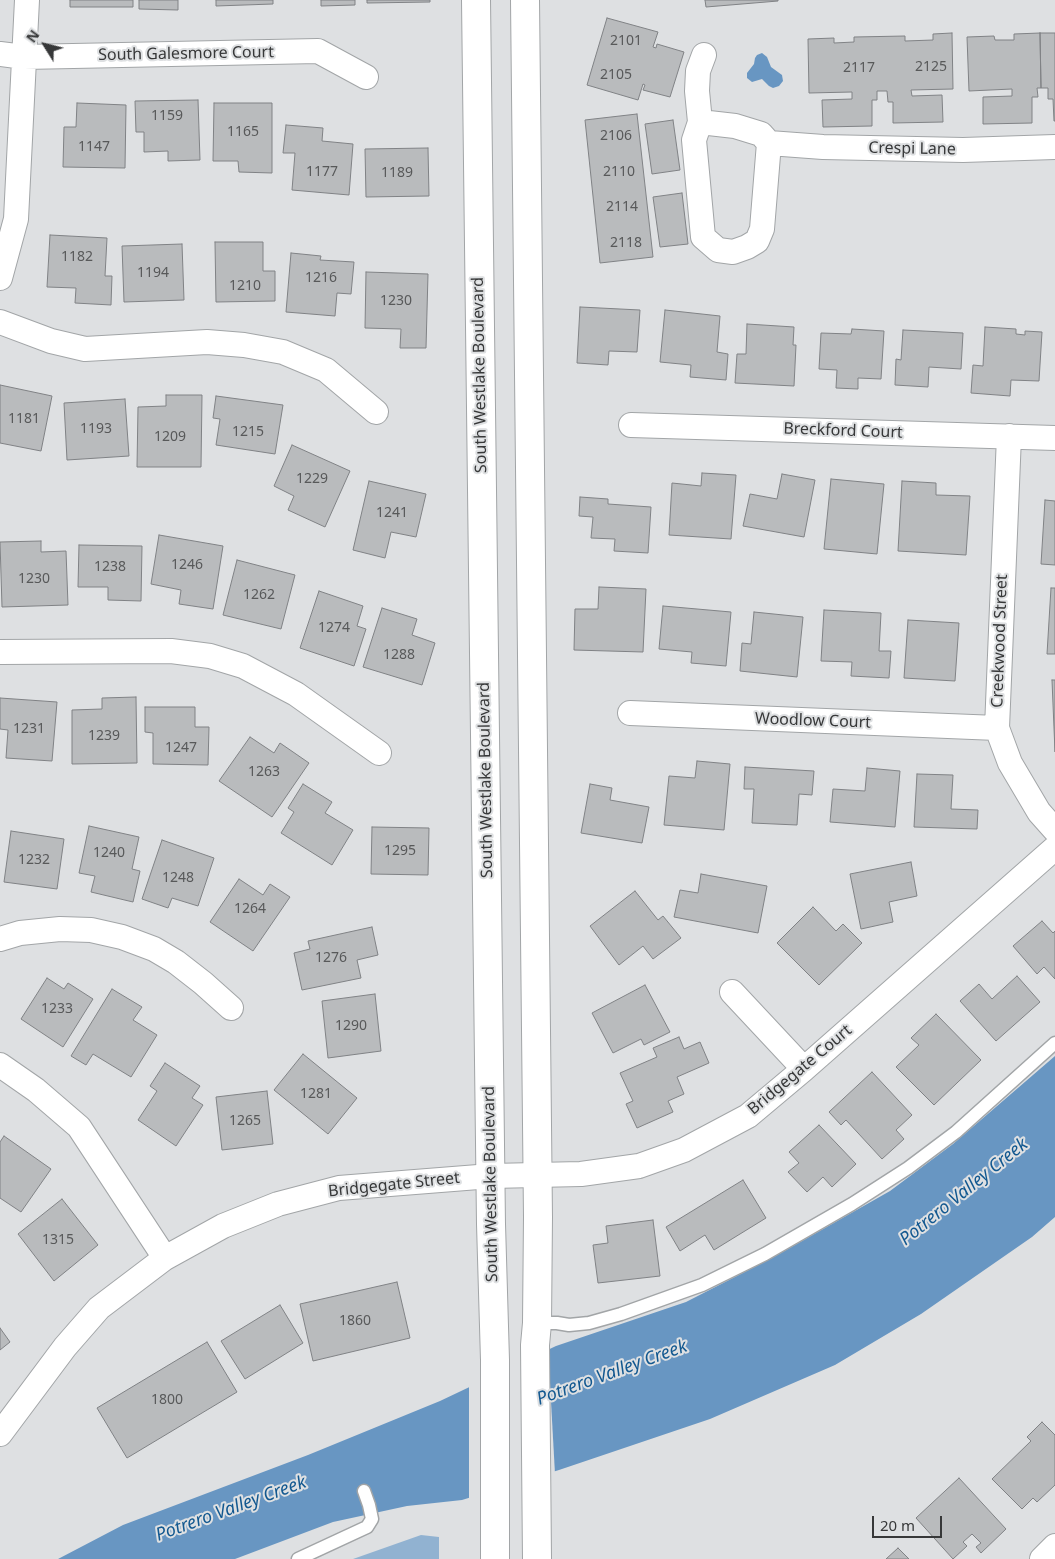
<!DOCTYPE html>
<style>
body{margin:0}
#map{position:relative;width:1055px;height:1559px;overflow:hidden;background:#dee0e2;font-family:"Noto Sans",sans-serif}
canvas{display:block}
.north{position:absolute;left:20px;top:20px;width:50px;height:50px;-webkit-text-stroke:4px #dee0e2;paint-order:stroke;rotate:306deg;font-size:14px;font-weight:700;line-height:20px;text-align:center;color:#373839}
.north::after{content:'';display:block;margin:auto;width:18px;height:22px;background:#373839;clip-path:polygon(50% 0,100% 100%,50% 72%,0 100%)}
.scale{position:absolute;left:872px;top:1516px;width:70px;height:22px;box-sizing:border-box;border:2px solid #373839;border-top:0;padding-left:6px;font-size:15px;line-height:18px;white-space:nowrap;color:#373839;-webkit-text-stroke:4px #dee0e2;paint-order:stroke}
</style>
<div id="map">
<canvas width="1055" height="1559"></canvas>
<div class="north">N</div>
<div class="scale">20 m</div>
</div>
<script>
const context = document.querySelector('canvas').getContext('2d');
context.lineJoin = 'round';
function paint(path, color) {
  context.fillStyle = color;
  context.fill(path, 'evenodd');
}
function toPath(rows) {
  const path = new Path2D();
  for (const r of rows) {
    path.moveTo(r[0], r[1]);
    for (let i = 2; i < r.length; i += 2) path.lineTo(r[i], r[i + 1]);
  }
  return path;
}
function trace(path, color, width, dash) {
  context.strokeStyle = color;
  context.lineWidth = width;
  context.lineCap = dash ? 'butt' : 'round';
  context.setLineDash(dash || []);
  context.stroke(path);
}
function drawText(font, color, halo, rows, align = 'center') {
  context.font = font + ' "Noto Sans",sans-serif';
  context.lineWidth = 4;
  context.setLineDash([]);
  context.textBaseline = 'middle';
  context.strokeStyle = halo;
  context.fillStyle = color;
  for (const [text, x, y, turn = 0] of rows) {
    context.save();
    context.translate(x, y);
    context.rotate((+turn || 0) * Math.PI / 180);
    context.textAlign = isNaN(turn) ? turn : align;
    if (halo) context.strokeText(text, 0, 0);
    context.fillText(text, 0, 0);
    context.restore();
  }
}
const green = toPath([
 [421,1535,439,1537,439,1559,353,1559]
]);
const water = toPath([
 [762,53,767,57,771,67,782,75,783,81,779,86,773,88,769,86,762,79,752,82,747,78,747,73,754,64,755,58,757,55],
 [1055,1056,1055,1217,1032,1237,921,1314,835,1365,710,1419,559,1470,462,1500,407,1506,333,1522,235,1559,58,1559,123,1525,308,1455,440,1401,556,1346,686,1302,772,1258,890,1191,953,1144]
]);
const pier = toPath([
 [548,1347,555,1474,469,1500,469,1385]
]);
const building = toPath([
 [70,0,133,0,133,7,70,7,70,0],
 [139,0,178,0,178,10,139,9,139,0],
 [216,0,273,0,273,4,216,6,216,0],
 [321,0,355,0,355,5,321,6,321,0],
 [367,0,430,0,430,2,367,3,367,0],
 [705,0,778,0,778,1,706,7,705,0],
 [607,18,658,32,653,47,656,48,657,44,684,52,670,97,643,90,645,85,643,84,638,100,587,85,607,18],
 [952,33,953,89,911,90,912,96,942,95,943,122,893,123,893,102,888,102,887,91,877,91,877,100,872,100,872,126,823,127,822,100,852,99,852,92,809,93,808,39,834,38,834,43,854,42,854,37,905,36,905,41,933,40,933,34,952,33],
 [1040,33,1041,88,1037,88,1038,97,1032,97,1032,123,983,124,983,97,1012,96,1012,89,969,91,967,37,994,36,995,40,1014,40,1014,34,1040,33],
 [1040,33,1055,33,1055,121,1054,121,1053,99,1048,99,1048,88,1041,88,1040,33],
 [198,100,200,160,168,161,168,151,144,152,144,132,136,132,135,101,198,100],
 [77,103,126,105,125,168,63,167,64,127,76,127,77,103],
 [214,103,272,103,272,173,239,172,238,161,213,161,214,103],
 [637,114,653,257,600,263,585,120,637,114],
 [673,120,680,170,652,174,645,124,673,120],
 [286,125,323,128,322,141,353,144,349,195,292,190,295,153,283,153,286,125],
 [428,148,429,196,366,197,365,149,428,148],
 [682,193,688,244,660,247,653,197,682,193],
 [50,235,107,238,105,276,112,276,111,305,75,303,76,288,47,287,50,235],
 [215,242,263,242,263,271,275,271,275,301,216,302,215,242],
 [182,244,184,300,124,302,122,246,182,244],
 [291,253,321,256,320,260,354,262,351,294,337,293,335,316,286,312,291,253],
 [366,272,428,274,426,348,400,348,401,329,365,328,366,272],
 [580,307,640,310,637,352,609,351,608,365,577,363,580,307],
 [665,310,720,316,717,352,728,354,726,380,690,377,691,365,660,362,665,310],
 [747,324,794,327,793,345,796,345,794,386,735,383,737,354,746,354,747,324],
 [985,327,1016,329,1016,334,1025,335,1025,331,1042,332,1039,381,1011,380,1010,396,971,393,973,365,983,366,985,327],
 [852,329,884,331,881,379,858,378,858,389,836,388,837,370,819,369,821,333,851,334,852,329],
 [903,330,963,333,961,369,929,367,928,387,895,385,896,359,901,360,903,330],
 [0,385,52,396,41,451,0,443,0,385],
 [166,395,202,395,201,467,137,467,138,407,166,406,166,395],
 [216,396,283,405,275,454,216,445,220,419,213,418,216,396],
 [125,399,129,456,67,460,64,403,125,399],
 [292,445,350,471,325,527,288,510,294,496,274,486,292,445],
 [702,473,736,475,731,539,669,535,672,483,701,486,702,473],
 [782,474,815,480,804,537,743,526,750,494,777,499,782,474],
 [831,479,884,484,877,554,824,549,831,479],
 [369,481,426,494,416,537,391,532,385,558,353,550,369,481],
 [902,481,936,483,936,495,970,496,966,555,898,551,902,481],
 [580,497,608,499,608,504,651,507,648,553,614,551,615,539,591,538,593,517,579,516,580,497],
 [1045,500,1055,501,1055,565,1041,564,1045,500],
 [159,535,223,546,213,609,179,604,181,590,151,584,159,535],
 [41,541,41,552,66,551,68,605,2,607,0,542,41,541],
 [79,545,142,546,141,601,108,600,108,587,78,587,79,545],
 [237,560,295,575,281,629,223,615,237,560],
 [599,587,646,589,643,652,574,650,575,609,598,609,599,587],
 [1051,588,1055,588,1055,654,1047,654,1051,588],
 [319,591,363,606,357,626,366,629,354,666,300,648,319,591],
 [663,606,731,612,726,666,691,663,692,652,659,649,663,606],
 [382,608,417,619,412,635,435,643,422,685,363,667,382,608],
 [824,610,881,613,879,651,891,651,889,678,851,676,852,662,821,661,824,610],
 [754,612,803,617,797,677,740,671,742,643,751,644,754,612],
 [908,620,959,623,955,681,904,678,908,620],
 [1052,680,1055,680,1055,752,1052,680],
 [136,697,137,763,72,764,72,710,102,709,102,698,136,697],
 [0,698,57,702,52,761,6,758,8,730,0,729,0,698],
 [145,707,195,707,195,727,209,727,208,765,153,764,153,733,145,732,145,707],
 [250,737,274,753,280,743,309,763,272,817,219,781,250,737],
 [697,761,730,764,724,830,664,825,669,776,695,778,697,761],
 [745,767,814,771,812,795,799,794,797,825,752,823,754,789,744,789,745,767],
 [867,768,900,771,895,827,830,822,833,789,865,791,867,768],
 [917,774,953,775,951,809,978,810,977,829,914,827,917,774],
 [303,784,332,802,325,813,353,830,332,865,281,833,294,812,288,808,303,784],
 [590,784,612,788,610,800,649,807,642,843,581,833,590,784],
 [89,826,139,837,132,869,140,871,133,902,91,892,95,876,79,873,89,826],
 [372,827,429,828,428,875,371,874,372,827],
 [11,831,64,839,57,889,4,882,11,831],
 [162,840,214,858,198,906,172,898,168,908,142,899,162,840],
 [911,862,917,896,889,902,893,922,861,929,850,874,911,862],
 [701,874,767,886,758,933,674,917,680,890,698,893,701,874],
 [239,879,263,895,270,884,290,897,253,951,210,922,239,879],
 [635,891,658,920,663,916,681,938,653,959,643,946,619,965,590,926,635,891],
 [813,907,836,931,843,924,862,943,819,985,777,943,813,907],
 [1042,921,1053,933,1055,931,1055,979,1044,967,1037,974,1013,946,1042,921],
 [372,927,378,955,357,960,361,978,302,990,294,953,310,949,308,941,372,927],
 [1017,976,1040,1002,996,1041,960,1001,979,984,992,999,1017,976],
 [47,978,64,989,68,983,93,999,63,1047,21,1019,47,978],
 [645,985,670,1032,644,1045,641,1039,613,1053,592,1013,645,985],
 [112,989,142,1007,133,1020,157,1035,131,1077,93,1054,86,1065,71,1056,112,989],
 [375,994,381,1051,328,1058,322,1001,375,994],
 [936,1014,981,1060,934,1105,896,1067,919,1045,911,1038,936,1014],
 [679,1037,684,1049,700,1042,709,1063,677,1077,684,1094,668,1101,673,1112,637,1128,626,1104,633,1101,620,1073,657,1057,653,1048,679,1037],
 [303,1054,357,1098,328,1134,274,1090,303,1054],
 [165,1063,200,1086,192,1098,203,1105,176,1146,138,1120,157,1091,150,1086,165,1063],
 [872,1072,912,1115,896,1130,904,1139,882,1159,846,1120,841,1125,829,1112,872,1072],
 [267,1091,273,1144,222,1150,216,1097,267,1091],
 [819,1125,856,1164,832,1187,823,1177,807,1192,788,1172,799,1163,789,1152,819,1125],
 [4,1136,51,1169,21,1212,0,1198,0,1142,4,1136],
 [743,1180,766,1218,714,1250,705,1235,680,1251,666,1227,743,1180],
 [62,1199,98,1245,54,1281,18,1234,62,1199],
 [653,1220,660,1276,598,1283,593,1245,608,1243,606,1226,653,1220],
 [397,1282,410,1338,313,1361,300,1304,397,1282],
 [280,1305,303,1343,245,1379,221,1341,280,1305],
 [0,1328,10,1342,0,1350,0,1328],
 [207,1342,237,1392,127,1458,97,1408,207,1342],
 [1042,1422,1055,1435,1055,1485,1037,1502,1033,1498,1022,1509,992,1479,1031,1441,1027,1437,1042,1422],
 [959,1478,1006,1529,981,1553,976,1547,981,1543,972,1534,963,1542,967,1546,953,1559,916,1518,959,1478],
 [898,1548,909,1559,886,1559,898,1548]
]);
const service = toPath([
 [537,1323,557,1323,569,1325,589,1323,621,1314,702,1285,765,1254,852,1204,908,1168,956,1132,1055,1043],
 [298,1559,367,1527,372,1519,369,1505,364,1491]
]);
const minor = toPath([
 [0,54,24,57,318,51,366,77],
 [700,122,735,126,761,134,769,143,762,229,757,241,747,247,733,252,718,250,703,237,694,140,700,122],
 [700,122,697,91,698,71,704,55],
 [769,143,823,147,963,150,1055,147],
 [0,278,16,219,27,0],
 [0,322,51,341,85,349,207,342,244,345,283,352,326,370,376,412],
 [631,425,1055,438],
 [1009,436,997,728,1010,763,1039,812,1055,830],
 [0,652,171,651,210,656,243,666,296,694,379,753],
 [630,713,997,728],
 [0,939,20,933,60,929,91,930,122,937,154,949,176,962,203,983,231,1008],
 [732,992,804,1069],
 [0,1065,36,1090,79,1127,165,1258],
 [0,1434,65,1347,99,1308,165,1258,223,1226,278,1204,339,1188,491,1176,581,1174,639,1166,684,1150,748,1116,804,1069,1055,848],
 [1042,1559,1055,1546]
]);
const secondary = toPath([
 [476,0,491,1224,495,1360,495,1559],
 [525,0,538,1217,537,1323,535,1345,537,1559]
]);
const numberNames = [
 ["2101",626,41],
 ["2125",931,67],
 ["2117",859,68],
 ["2105",616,75],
 ["1159",167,116],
 ["1165",243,132],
 ["2106",616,136],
 ["1147",94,147],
 ["1177",322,172],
 ["2110",619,172],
 ["1189",397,173],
 ["2114",622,207],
 ["2118",626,243],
 ["1182",77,257],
 ["1194",153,273],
 ["1216",321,278],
 ["1210",245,286],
 ["1230",396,301],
 ["1181",24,419],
 ["1193",96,429],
 ["1215",248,432],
 ["1209",170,437],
 ["1229",312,479],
 ["1241",392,513],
 ["1246",187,565],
 ["1238",110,567],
 ["1230",34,579],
 ["1262",259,595],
 ["1274",334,628],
 ["1288",399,655],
 ["1231",29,729],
 ["1239",104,736],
 ["1247",181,748],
 ["1263",264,772],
 ["1295",400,851],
 ["1240",109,853],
 ["1232",34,860],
 ["1248",178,878],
 ["1264",250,909],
 ["1276",331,958],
 ["1233",57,1009],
 ["1290",351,1026],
 ["1281",316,1094],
 ["1265",245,1121],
 ["1315",58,1240],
 ["1860",355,1321],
 ["1800",167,1400]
];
const streetNames = [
 ["South Galesmore Court",186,54,-1],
 ["Crespi Lane",912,149,1],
 ["South Westlake Boulevard",480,375,-91],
 ["Breckford Court",843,431,2],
 ["Creekwood Street",1000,641,-88],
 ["Woodlow Court",813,721,2],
 ["South Westlake Boulevard",486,780,-91],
 ["Bridgegate Court",800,1070,-40],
 ["South Westlake Boulevard",491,1184,-91],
 ["Bridgegate Street",394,1185,-6]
];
const waterNames = [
 ["Potrero Valley Creek",964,1192,-39],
 ["Potrero Valley Creek",612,1373,-20],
 ["Potrero Valley Creek",231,1509,-20]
];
paint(green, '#91b2d1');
paint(water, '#6896c2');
paint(pier, '#dee0e2');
paint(building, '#b9bbbd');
trace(building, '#808285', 1);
trace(service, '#a2a5a7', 15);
trace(minor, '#a2a5a7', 26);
trace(secondary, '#a2a5a7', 30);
trace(service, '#fff', 12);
trace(minor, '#fff', 24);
trace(secondary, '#fff', 28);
drawText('14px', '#58595a', null, numberNames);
drawText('16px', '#373839', '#dee0e2', streetNames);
drawText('italic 18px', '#125890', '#dee0e2', waterNames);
</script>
